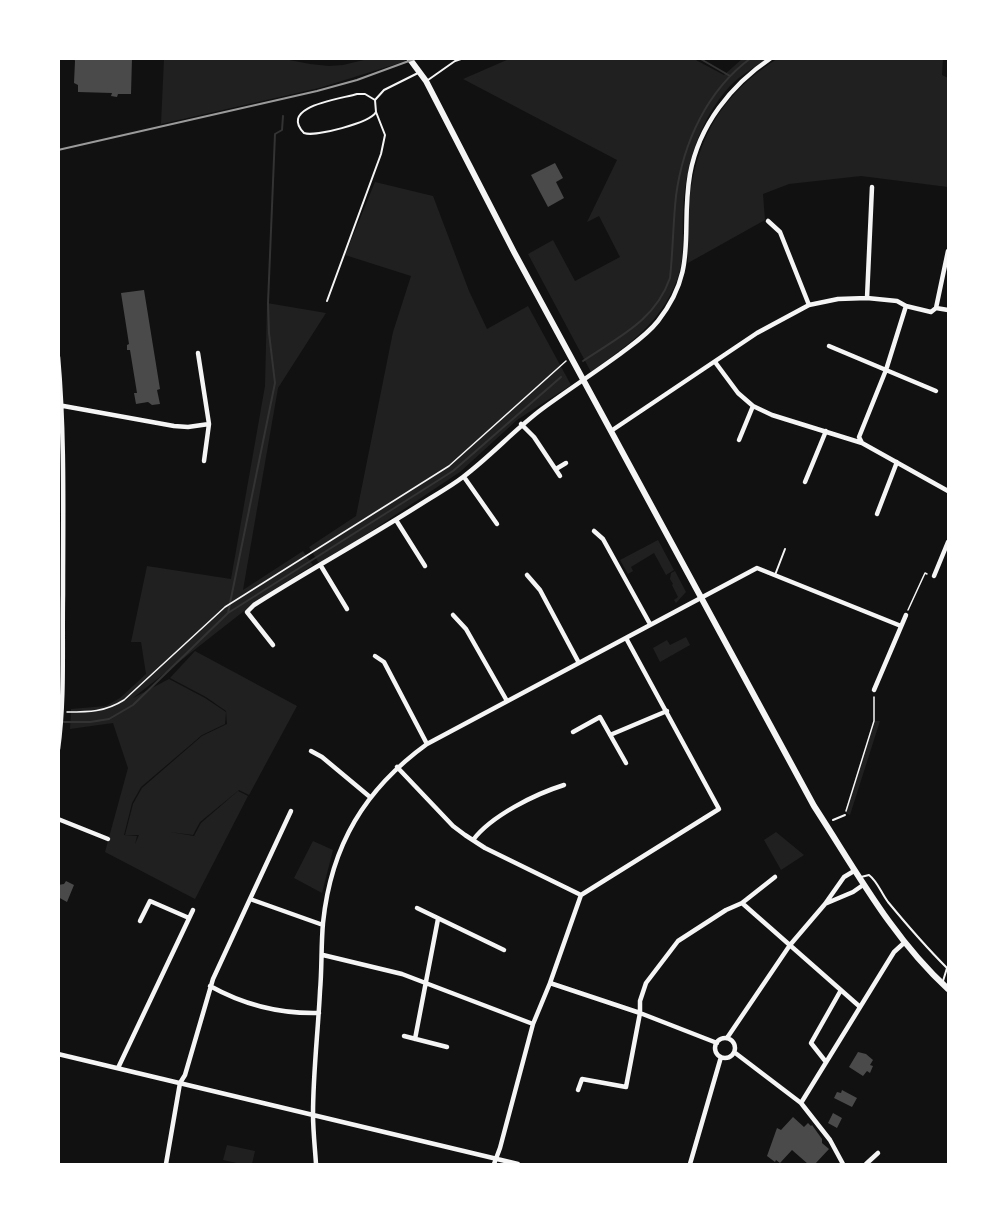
<!DOCTYPE html>
<html>
<head>
<meta charset="utf-8">
<style>
  body { margin:0 }
  #map { position:relative; width:1007px; height:1223px; overflow:hidden; background:#111; font-family:"Times New Roman",serif }
  canvas { display:block }
  .frame { position:absolute; inset:0; border:60px solid #fff; pointer-events:none }
</style>
</head>
<body>
<div id="map">
<canvas width="1007" height="1223"></canvas>
<div class="frame"></div>
</div>
<script>
const ctx = document.querySelector('canvas').getContext('2d');
ctx.lineJoin = 'round';
function paint(path, color) {
  ctx.fillStyle = color;
  ctx.fill(path, 'evenodd');
}
function trace(path, color, width, dash) {
  ctx.strokeStyle = color;
  ctx.lineWidth = width;
  ctx.lineCap = dash ? 'butt' : 'round';
  ctx.setLineDash(dash || []);
  ctx.stroke(path);
}
paint(new Path2D(`
  M284,59L310,64L329,66L343,65L368,59H403L406,61L319,88L161,124L164,59Z
  M509,59H694L724,75L742,59H767C754,67 741,75 730,86C699,120 685,167 683,212C682,234 685,260 677,280C659,326 628,344 591,372L528,254L553,240L575,281L620,257L599,216L587,222L617,160L463,79Z
  M777,59H943L942,75L948,78V187L861,176L789,184L763,194L765,220L688,263C684,176 700,107 777,59Z
  M375,182L433,196L469,291L487,329L528,306L571,385L517,420L460,472L320,565L309,547L356,516L393,332L411,276L345,255Z
  M267,303L326,313L278,388L243,590L303,551L313,565L258,600L133,698L169,679L205,698L226,712L225,724L202,735L141,787L132,803L124,835L137,836L135,844L139,835H125L133,804L142,788L202,736L227,724L226,711L206,697L170,678L195,651L297,706L249,795L239,790L200,822L193,835L170,832L194,836L201,823L238,791L248,796L195,899L105,852L128,768L113,723L70,729L71,709L106,706L120,698L146,674L141,642H131L147,566L231,579L265,386Z
  M658,540L674,570L666,575L654,553L631,567L633,571L628,574L620,560Z
  M675,571L686,592L676,603L674,600L678,597L672,585L673,584L670,579L671,573Z
  M686,637L690,645L660,662L653,648L667,640L670,645Z
  M875,721H880L850,815L846,813Z
  M776,832L804,855L781,870L764,840Z
  M313,841L333,850L322,893L294,878Z
  M227,1145L255,1151L252,1164H241L223,1160Z`), '#202020');
trace(new Path2D(`
  M699,58L730,76
  M583,361C618,337 655,321 670,278C673,251 673,223 676,196C683,143 707,90 751,58
  M228,613L275,383L269,333L268,303L275,134L282,130L283,116
  M61,722H90L109,719L133,705L228,613L453,471L561,377`), '#333', 2);
paint(new Path2D(`
  M74,58H132L131,94H118L117,97L111,96L112,93L78,92V85L74,83L75,61Z
  M555,163L563,178L556,182L564,198L548,207L531,175Z
  M144,290L160,389L157,390L160,404L152,405L148,402L136,404L134,393H137L130,350H127V345L129,344L121,293Z
  M66,881L74,885L67,902L58,897V885L64,884Z
  M858,1052L866,1054L873,1060L870,1065L873,1066L870,1073L867,1071L863,1076L849,1067Z
  M842,1090L857,1098L852,1107L834,1098L837,1092L841,1093Z
  M833,1113L842,1118L837,1128L828,1123Z
  M793,1117L804,1127L808,1123L811,1126L812,1125L822,1139V1143L829,1149L815,1164H808L792,1150L780,1163L776,1160L775,1162L767,1156L777,1128L781,1130Z`), '#4a4a4a');
trace(new Path2D(`
  M908,610L925,573L927,574
  M67,712C89,712 105,712 124,700L225,607L449,466L566,361
  M846,811L874,721V697`), '#f5f5f5', 1.5);
trace(new Path2D(`
  M428,80L455,61L464,58
  M375,100L365,94H357C341,99 278,106 304,133C315,137 370,123 376,112
  M375,100L384,90L418,73
  M327,301L381,154L385,135L376,112L375,100
  M775,575L785,549
  M833,820L845,815
  M861,877L869,875C878,882 881,893 888,902C907,925 926,947 947,968L943,981`), '#f5f5f5', 2);
trace(new Path2D(`
  M768,221L780,232L809,305
  M867,298L872,187
  M936,308L948,251
  M829,346L886,370L906,306
  M198,353L209,424L204,461
  M58,357C65,436 63,515 63,594C62,646 65,698 58,749
  M715,362L738,393L753,406
  M58,405L174,426L188,427L209,424
  M521,424L534,437L560,476
  M611,431L757,333L809,305L838,299L867,298L897,301L906,306L931,312L936,308L948,310
  M739,440L753,406L772,415L862,443L948,491
  M862,443L859,437L886,370L936,391
  M556,469L566,463
  M464,477L497,524
  M805,482L826,431
  M877,514L897,462
  M396,520L425,566
  M594,531L603,539L650,624
  M321,566L347,609
  M527,575L540,590L579,663
  M934,576L948,542
  M453,615L466,629L507,701
  M273,645L247,612L254,605C309,570 366,539 421,504C435,495 450,487 463,477C491,456 514,430 542,409C568,390 594,373 620,354C633,344 647,335 658,321C699,269 680,232 690,174C699,125 731,85 771,58
  M375,656L384,662L427,744
  M874,690L906,615
  M573,732L600,717L626,763
  M610,735L667,711
  M311,751L322,757L370,797
  M397,767L453,826L465,835L485,848L581,895
  M58,819L108,839
  M473,840C491,816 535,794 564,785
  M250,899L291,811
  M742,903L859,1006
  M827,903L853,892L863,885
  M417,908L504,950
  M140,921L150,901L189,918
  M323,955L402,974L533,1024
  M550,983L640,1013L717,1043
  M210,986C244,1005 280,1014 319,1013
  M404,1036L447,1047
  M727,1038L790,945L825,904L844,877L854,871
  M715 1048a10 10 0 1 1 20 0a10 10 0 1 1-20 0Z
  M415,1039L438,919
  M734,1052L801,1103L830,1140L843,1164
  M58,1054L518,1164
  M826,1062L811,1043L841,990
  M118,1068L193,910
  M578,1090L582,1079L626,1087L640,1013V1001L646,983L678,941L726,910L742,903L775,877
  M801,1103L894,952L905,942
  M166,1164L180,1083L185,1075L213,979L250,899L323,925
  M316,1164C315,1148 313,1131 313,1114C313,1074 318,1032 320,991C322,969 321,945 323,923C331,845 365,789 427,744L757,568L901,626
  M494,1164L500,1148L533,1024L550,983L581,895L719,809L626,638
  M690,1164L721,1057
  M866,1164L878,1153`), '#f5f5f5', 4.5);
trace(new Path2D(`
  M409,58L426,81L514,252L814,806C855,869 892,938 948,989`), '#f5f5f5', 6);
trace(new Path2D(`
  M58,150L317,91L357,80L417,58`), '#9a9a9a', 2);
</script>
</body>
</html>
